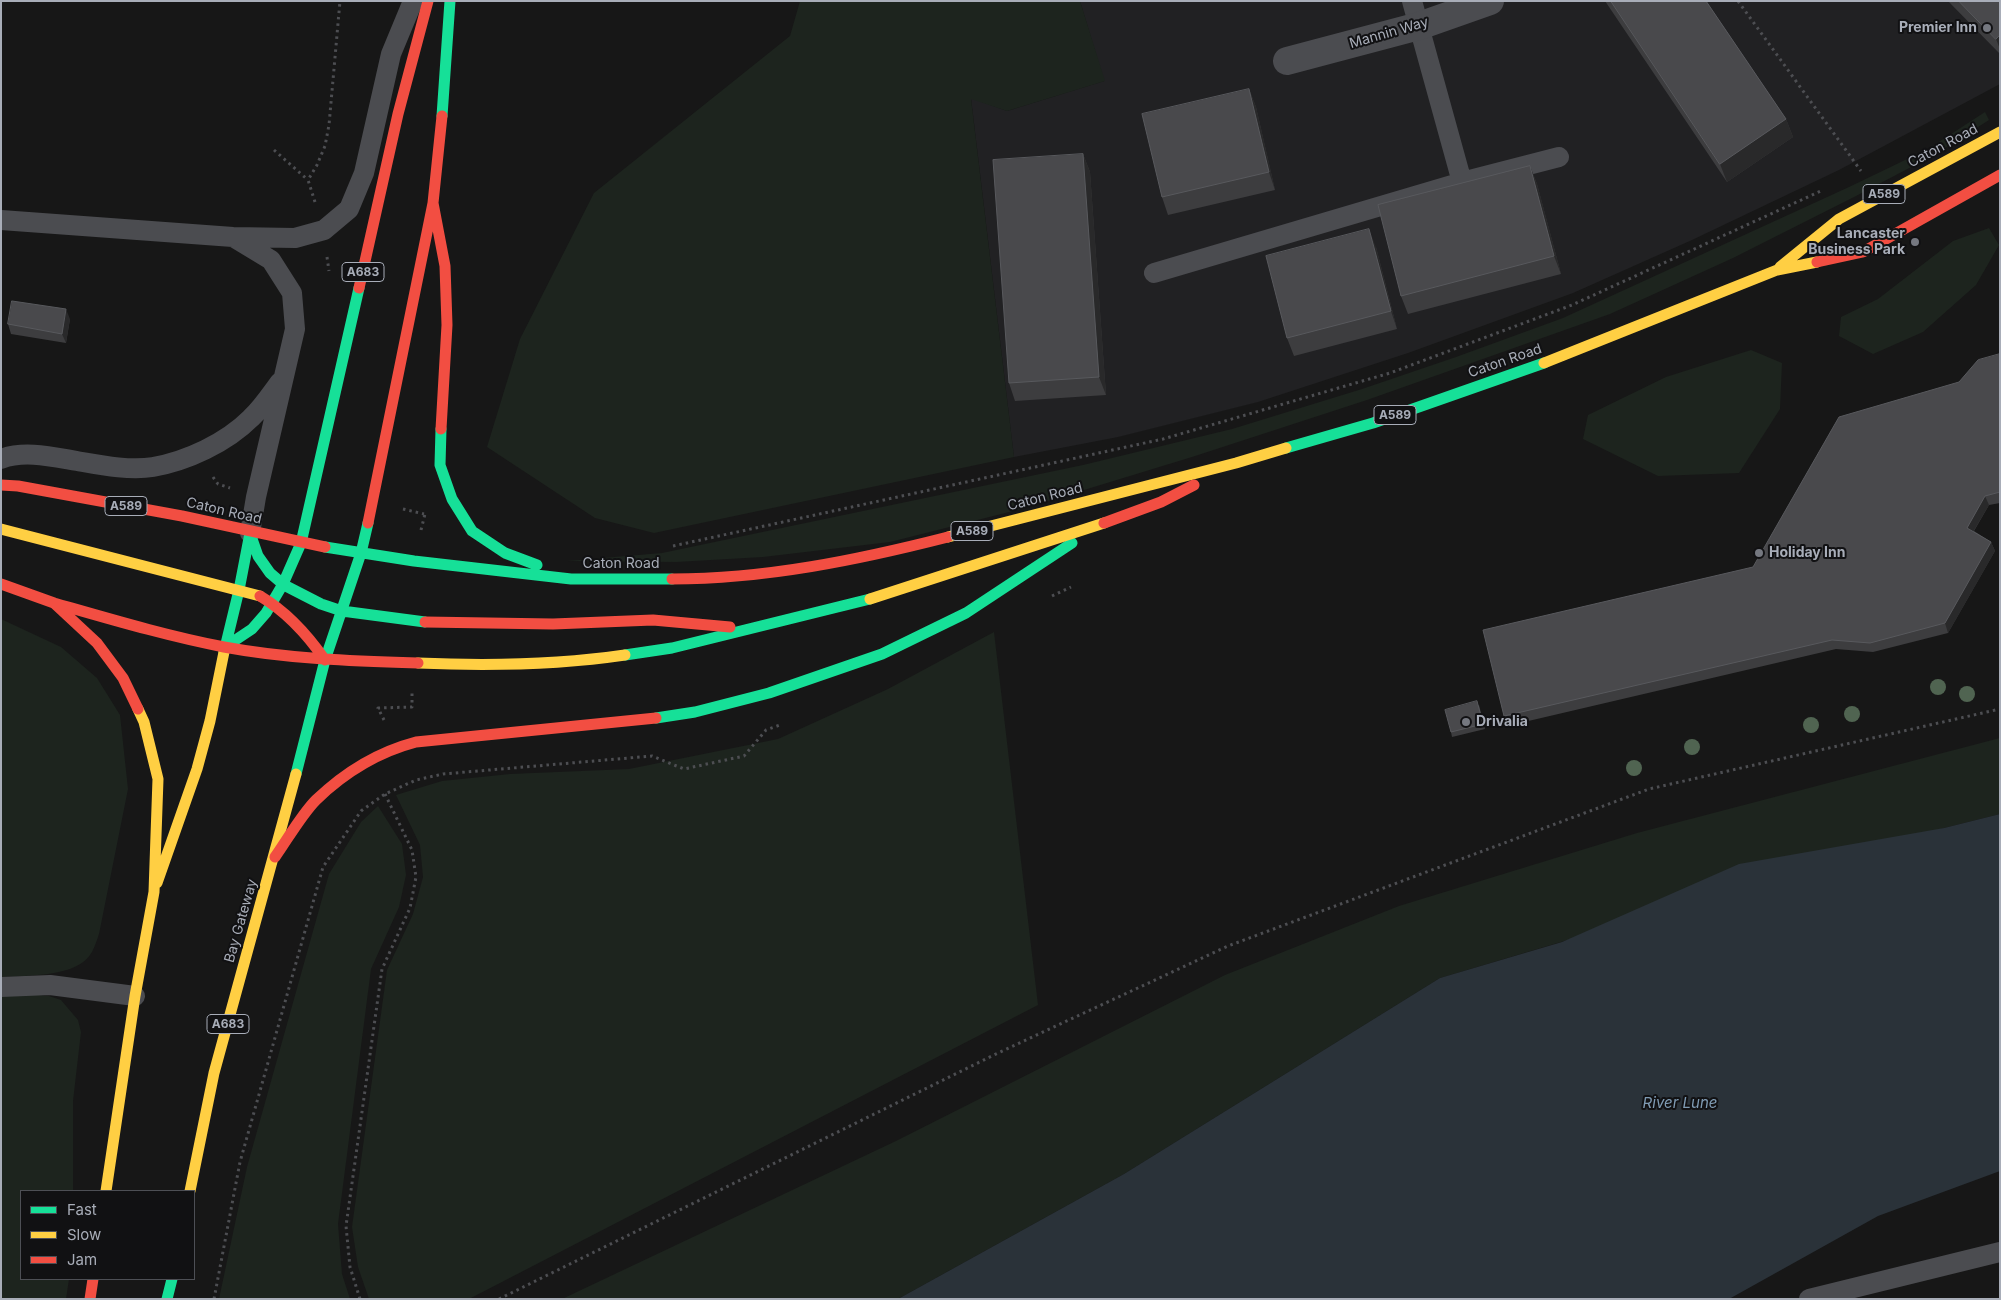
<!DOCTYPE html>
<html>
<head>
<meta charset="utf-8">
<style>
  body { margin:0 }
  #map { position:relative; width:2001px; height:1300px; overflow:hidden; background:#171717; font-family:Inter,sans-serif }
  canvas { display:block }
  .frame { position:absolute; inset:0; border:2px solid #a8adb8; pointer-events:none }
  .legend { position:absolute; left:20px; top:1190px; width:175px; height:90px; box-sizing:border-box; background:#111113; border:1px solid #4d4f55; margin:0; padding:6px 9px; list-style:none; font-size:15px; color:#a8adb8 }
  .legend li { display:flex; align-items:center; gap:10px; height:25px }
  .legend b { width:25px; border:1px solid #4d4f55 }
</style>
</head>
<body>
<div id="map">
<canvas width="2001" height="1300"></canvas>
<div class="frame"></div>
<ul class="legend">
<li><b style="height:6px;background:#16e098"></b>Fast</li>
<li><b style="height:6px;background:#ffcf43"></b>Slow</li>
<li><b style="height:6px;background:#f24e42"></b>Jam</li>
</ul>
</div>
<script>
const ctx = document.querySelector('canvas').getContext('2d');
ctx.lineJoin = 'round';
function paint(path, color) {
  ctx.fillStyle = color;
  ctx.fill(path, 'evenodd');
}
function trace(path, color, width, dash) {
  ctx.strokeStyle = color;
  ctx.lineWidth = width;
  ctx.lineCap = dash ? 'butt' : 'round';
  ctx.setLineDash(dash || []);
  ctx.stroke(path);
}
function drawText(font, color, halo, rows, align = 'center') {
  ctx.font = font + ' Inter,sans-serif';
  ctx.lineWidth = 4;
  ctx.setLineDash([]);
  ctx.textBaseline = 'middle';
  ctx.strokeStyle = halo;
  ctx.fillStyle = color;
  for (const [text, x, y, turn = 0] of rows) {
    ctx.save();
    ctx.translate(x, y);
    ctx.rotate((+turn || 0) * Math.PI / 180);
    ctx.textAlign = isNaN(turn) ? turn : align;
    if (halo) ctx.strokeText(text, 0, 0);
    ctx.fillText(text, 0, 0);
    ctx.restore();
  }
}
paint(new Path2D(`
  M1080,1H2000V84L1839,170L1692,240L1573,293L1408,353L1258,402L1118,437L1014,457L971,98L1007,111L1104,81Z`), '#212123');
paint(new Path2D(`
  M800,1H1080L1105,81L1007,111L971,99L1014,457L654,533L595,518L487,447L520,339L594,193L790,36Z
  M1985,112L1989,120L1934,155L1856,196L1733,258L1610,314L1367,400L1192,457L1025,508L890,542L763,557L676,562L567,561L662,553L1083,465L1232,429L1362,389L1456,357L1563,318L1849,187L1928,149Z
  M1989,228L1999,245L1976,285L1923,332L1873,354L1839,336L1841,317L1878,299L1953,241Z
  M1751,350L1782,363L1780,409L1739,473L1658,476L1583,439L1588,415L1666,377Z
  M1,619L61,647L97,678L120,715L128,789L99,934C97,940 95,946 92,952C78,978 27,975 1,977Z
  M994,632L1038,1005L469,1299H369L358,1267L352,1227L387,970L413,914L423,877L420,845L396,795L442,781L510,774L629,769L778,739L888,689Z
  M2000,738V814L1944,828L1440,978L1124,1174L898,1299H562L896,1141L1225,975L1399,906L1637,833Z
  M378,806L402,844L406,875L399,907L371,969L338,1224L342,1274L350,1299H219L247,1167L329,874L361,822Z
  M26,994L49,996L61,1000L78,1020L81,1032L73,1101V1191H21V1279H69L66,1299H1V996Z`), '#1d241e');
paint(new Path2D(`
  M2000,814V1171L1878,1216L1729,1299H898L1124,1174L1440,978L1562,942L1739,864L1944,828Z`), '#2a3239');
trace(new Path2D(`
  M1738,1L1861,171
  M274,150L308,180
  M315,202L308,180L317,165L325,146L329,125L340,1
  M327,257L329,271
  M213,477L218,484L230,488
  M403,509L424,514
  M421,530L425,514
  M673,546L1163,439L1390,373L1572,305L1823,190
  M1052,596L1071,587
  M384,720L378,708L412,707V693
  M214,1299L240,1162L323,867L361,811L385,794L416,780L443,774L652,756L684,769L744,756L766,730L780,725
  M360,1299L350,1267L346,1226L382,969L410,908L416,877L412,850L385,794
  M499,1299L998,1053L1228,946L1649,789L2000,709`), '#4d4e52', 3, [2.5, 4]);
trace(new Path2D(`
  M1412,1L1462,182L1559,157
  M1,220L233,237L295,238L324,230L349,209L364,173L391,54L413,1
  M233,237L271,260L292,293L295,329L256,497L250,533
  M1154,273L1462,182
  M1,459C24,450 53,457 77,461C100,465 130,471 153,467C187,461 226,443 251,418C262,408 271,394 280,382
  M1,987L50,985L135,996
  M1809,1299L2000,1252`), '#4b4c50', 20);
trace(new Path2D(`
  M1287,61L1419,26L1490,1`), '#4b4c50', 28);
trace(new Path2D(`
  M442,116L450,1
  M441,429L440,465L452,499L472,531L505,553L537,565
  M1286,448L1373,423L1544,363
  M250,533L258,556L270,573L284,585L321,604L342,611L425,622
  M325,547L414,561L571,579H672
  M225,647L252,629L266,613L283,584L301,543L359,288
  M224,652L239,590L250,533
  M625,655L672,648L870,599
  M656,718L695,712L769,693L882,654L966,613L1072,543
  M296,774L325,660L361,553L368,523
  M167,1299L172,1279`), '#16e098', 11);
trace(new Path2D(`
  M1780,267L1839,219L2000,132
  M1544,363L1777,270L1817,262
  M1,529L260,596
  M948,537L1236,463L1286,448
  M870,599L1104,523
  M418,663C486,666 557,665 625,655
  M157,883L197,769L210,721L224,652
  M106,1191L135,996L154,892L158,779L144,722L138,709
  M190,1191L214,1073L296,774`), '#ffcf43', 11);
trace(new Path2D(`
  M433,203L445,266L447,325L441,429
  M1817,262L1863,252L2000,175
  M359,288L398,114L428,1
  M1,485L18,486L182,516L325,547
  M368,523L433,203L442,116
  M1104,523L1161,502L1194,485
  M672,579C765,579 858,560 948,537
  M1,584L54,603L97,643L123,678L138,709
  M260,596C287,612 307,634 325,660
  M54,603C110,619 167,636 224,647C288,659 353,661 418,663
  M425,622L553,624L653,620L730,627
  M275,857C287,840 302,814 316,800C344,773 378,752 416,742L656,718
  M90,1299L93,1279`), '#f24e42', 11);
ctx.fillStyle = '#506451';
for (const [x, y] of [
  [1938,687],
  [1967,694],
  [1852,714],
  [1811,725],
  [1692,747],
  [1634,768]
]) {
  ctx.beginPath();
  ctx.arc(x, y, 8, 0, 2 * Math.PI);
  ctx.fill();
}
paint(new Path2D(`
  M1605,1H1706L1786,119L1793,137L1727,182Z
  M1948,1H2000V54Z
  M1249,89L1256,107L1275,190L1168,215L1162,197Z
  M1083,154L1090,172L1106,395L1015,401L1009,383Z
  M1530,166L1537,184L1561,274L1408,314L1401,296Z
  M1376,247L1397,329L1294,356L1287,338Z
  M70,319L66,343L11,334L8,324Z
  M2000,354V503L1989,505L1974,531L1991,542L1995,551L1948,633L1873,652L1836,649L1507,726L1504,716L1753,567L1959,382Z
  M1479,705L1485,729L1452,737L1451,732Z`), '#3d3d3f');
paint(new Path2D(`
  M2000,35V49L1996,39Z
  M1249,89L1256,107L1275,190L1269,172Z
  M1786,119L1793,137L1727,182L1720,164Z
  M1083,154L1090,172L1106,395L1099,377Z
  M1530,166L1537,184L1561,274L1554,256Z
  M1369,229L1376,247L1397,329L1391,311Z
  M66,309L70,319L66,343L62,334Z
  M1985,496L1989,505L1970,537L1967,528Z
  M1991,542L1995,551L1948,633L1945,623Z`), '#29292a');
const building = new Path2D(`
  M1611,1H1706L1786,119L1720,164Z
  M1959,1H2000V35L1996,39Z
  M1249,89L1269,172L1162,197L1142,114Z
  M1083,154L1099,377L1009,383L993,160Z
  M1530,166L1554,256L1401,296L1378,205Z
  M1369,229L1391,311L1287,338L1266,256Z
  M12,301L66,309L62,334L8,324Z
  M2000,354V492L1985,496L1967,528L1991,542L1945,623L1870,643L1832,640L1504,716L1483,630L1753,567L1839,417L1959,382L1978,360Z
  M1477,701L1483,724L1451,732L1445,710Z`);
paint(building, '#49494c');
trace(building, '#58595d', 1);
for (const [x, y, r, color] of [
  [1987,28,5,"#757880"],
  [1915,242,5,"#757880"],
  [1759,553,5,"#757880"],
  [1466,722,5,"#757880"]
]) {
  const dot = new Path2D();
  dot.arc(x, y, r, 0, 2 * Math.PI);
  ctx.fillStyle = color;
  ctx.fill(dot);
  trace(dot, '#111113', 2);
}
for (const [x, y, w] of [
  [1884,194,42],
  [363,272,42],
  [1395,415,42],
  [126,506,42],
  [972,531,42],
  [228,1024,42]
]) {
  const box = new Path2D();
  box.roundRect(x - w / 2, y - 9.5, w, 19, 4);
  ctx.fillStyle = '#111113';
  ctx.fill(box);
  trace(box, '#a8adb8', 1);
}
drawText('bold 12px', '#a8adb8', null, [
  ["A589",1884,194],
  ["A683",363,272],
  ["A589",1395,415],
  ["A589",126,506],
  ["A589",972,531],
  ["A683",228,1024]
]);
drawText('bold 14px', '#a8adb8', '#111113', [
  ["Premier Inn",1977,28],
  ["Lancaster",1905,234],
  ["Business Park",1905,250],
  ["Holiday Inn",1769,553,"left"],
  ["Drivalia",1476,722,"left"]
], 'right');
drawText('14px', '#a8adb8', '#111113', [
  ["Mannin Way",1389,33,-16],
  ["Caton Road",1943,146,-28],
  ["Caton Road",1505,361,-19],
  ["Caton Road",1045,497,-14],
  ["Caton Road",224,511,13],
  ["Caton Road",621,564],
  ["Bay Gateway",241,921,-74]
]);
drawText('italic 15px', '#7f9bb3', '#111113', [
  ["River Lune",1680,1103]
]);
</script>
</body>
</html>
